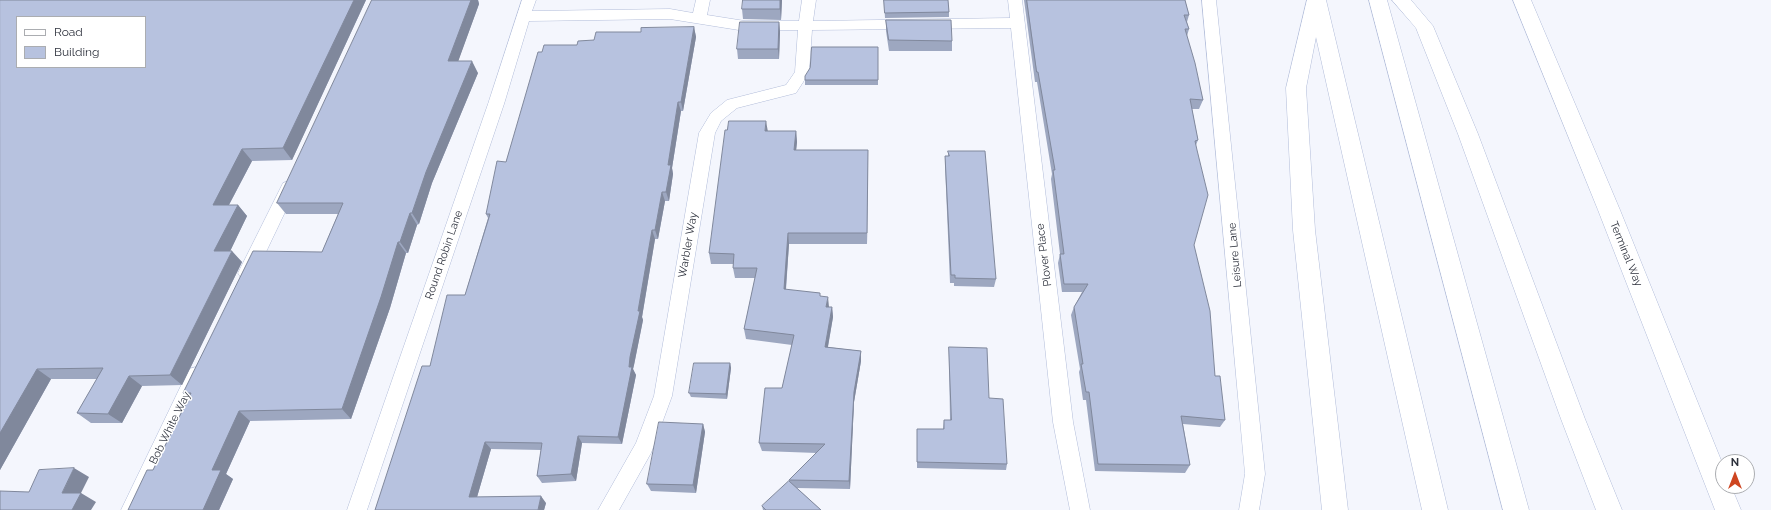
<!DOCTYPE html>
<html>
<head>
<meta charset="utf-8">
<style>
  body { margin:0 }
  #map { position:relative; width:1771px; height:510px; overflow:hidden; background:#f4f6fd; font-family:Raleway,sans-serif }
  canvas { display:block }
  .legend { position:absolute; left:16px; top:16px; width:130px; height:52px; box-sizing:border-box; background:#fff; border:1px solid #abadb1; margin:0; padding:5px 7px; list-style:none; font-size:12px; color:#2d313c }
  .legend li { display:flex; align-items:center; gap:8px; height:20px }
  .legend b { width:20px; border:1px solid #abadb1 }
  .north { position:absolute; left:1715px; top:454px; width:40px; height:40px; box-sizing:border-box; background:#fff; border:1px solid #abadb1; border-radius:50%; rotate:0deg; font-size:11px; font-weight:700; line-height:16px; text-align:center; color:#2d313c }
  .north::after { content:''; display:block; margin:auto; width:14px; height:18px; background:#ce4520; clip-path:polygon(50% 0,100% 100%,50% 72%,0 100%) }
</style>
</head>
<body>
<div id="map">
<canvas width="1771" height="510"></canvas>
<ul class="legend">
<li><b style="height:5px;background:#fff"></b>Road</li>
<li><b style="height:11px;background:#b7c2df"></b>Building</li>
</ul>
<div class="north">N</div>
</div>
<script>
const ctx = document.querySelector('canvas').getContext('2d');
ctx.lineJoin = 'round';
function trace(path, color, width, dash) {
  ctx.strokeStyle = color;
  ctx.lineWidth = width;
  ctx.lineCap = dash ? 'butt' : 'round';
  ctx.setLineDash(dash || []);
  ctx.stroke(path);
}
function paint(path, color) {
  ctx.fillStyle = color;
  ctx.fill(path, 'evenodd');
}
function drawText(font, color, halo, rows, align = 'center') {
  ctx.font = font + ' Raleway,sans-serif';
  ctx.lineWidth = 3;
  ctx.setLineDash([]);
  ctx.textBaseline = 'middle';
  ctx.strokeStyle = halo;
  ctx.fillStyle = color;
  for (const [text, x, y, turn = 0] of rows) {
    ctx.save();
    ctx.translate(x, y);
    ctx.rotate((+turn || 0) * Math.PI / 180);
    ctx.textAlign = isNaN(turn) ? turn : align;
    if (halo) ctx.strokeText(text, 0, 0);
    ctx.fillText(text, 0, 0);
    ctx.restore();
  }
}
const service = new Path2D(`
  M522,0H536L532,11L670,9L693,13L696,0H710L707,15L745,21H799L802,0H816L813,21L1010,18L1008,0H1022L1073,422L1090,510H1070L1053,422L1011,28L812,30L809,73L796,93L737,108L721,121L715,133L672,396L651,453L619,510H598L636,443L654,396L699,133L711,113L727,100L786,85L795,72L798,30L745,31L670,19L529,21L504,104L367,510H347L488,104Z
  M1202,0H1216L1265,474L1259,510H1239L1245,474Z
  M289,181L295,183L297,187L256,273L253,278L247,280L241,278L238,273L283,183Z
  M196,367L203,369L205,375L141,510H121L189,369Z`);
const tertiary = new Path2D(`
  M1513,0H1531L1620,210L1723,465V486H1731L1741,510H1715L1598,210Z`);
const motorway = new Path2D(`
  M1307,0H1326L1448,510H1422L1316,37L1306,88L1315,230L1348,510H1322L1293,230L1286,88Z
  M1369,0H1387L1529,510H1503Z
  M1392,0H1411L1433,26L1478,134L1585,419L1622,510H1596L1561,419L1458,134L1416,28Z`);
trace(service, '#b1bcd9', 1);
trace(tertiary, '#b1bcd9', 1);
trace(motorway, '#b1bcd9', 1);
paint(service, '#fff');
paint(tertiary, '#fff');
paint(motorway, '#fff');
paint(new Path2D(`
  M0,0H366L292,160L252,161L229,205H238L247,216L230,251L242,262L182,385L142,386L122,423H91L77,413L97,379H51L0,470Z
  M372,0H478L479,4L458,61L478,73L432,183L419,224L417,225L408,253H406L390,308L351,419L250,421L226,474L233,479L219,510H128L153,470L189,397L183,393L322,252L338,214H286L277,203Z
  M782,0L781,20L743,19L742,9Z
  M884,0H948L949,12V17L885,18Z
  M1024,0H1185L1189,15L1187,22L1189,29L1187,36L1203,100L1199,109H1192L1198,140L1196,145L1194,245L1215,376L1225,420L1220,427L1183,424L1190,465L1185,473L1095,471L1086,400H1083L1079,372L1080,369L1071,315L1074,307L1082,292H1062L1058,263L1060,254L1051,179L1052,174L1037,82H1035Z
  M886,20L952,41V51H889L886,31Z
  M779,22L780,32L779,59H738L737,49Z
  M694,27L696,37L683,111H681L672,168L673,174L669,201H665L658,239H655L642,317L643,320L634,365L633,369L636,375L622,444L582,443L576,481L542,483L537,476L541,450L491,449L477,497L546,503L544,510H375L430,366L465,295L488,218L486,214L506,162L542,52L577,45L594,40L641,32Z
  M878,47V85H805V80Z
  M768,131H796L797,142L796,150H868L867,244H789L786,290L820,293V296L829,307H832L833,317L828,347L861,351V361L854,402L850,489L797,488L821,510H763L762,506L789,481V480L817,453L762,451L759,443L782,388L792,345L746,339L744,329L755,278H735L733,268V264H711L709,253Z
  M948,151L996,279L994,287L954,286V283H950L945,165V156H948Z
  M949,347L989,398L1007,464L1006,470L917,468V429H943L944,420H950L949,355Z
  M730,363L731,368L727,399L691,397L689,393Z
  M703,424L705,432L696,493L651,491L647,484Z`), '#9da7c0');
paint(new Path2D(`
  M354,0H366L292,160L283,148Z
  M471,0H478L479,4L454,73L448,61Z
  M780,0H782L781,20L780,9Z
  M779,22L780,32L779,59L778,49Z
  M694,27L696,37L683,111L681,102Z
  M472,61L478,73L432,183L419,224L412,213L426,172Z
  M678,102L681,111L672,168L673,174L669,201L666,192L668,165Z
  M766,121L768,132L765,131Z
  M796,131L797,142L795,161L794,150Z
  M242,149L252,161L223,216L213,205Z
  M868,150V161L867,244V233Z
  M662,192L665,201L658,239L655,230Z
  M238,205L247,216L225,262L214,251Z
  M410,213L417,225L408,253L400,242Z
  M652,230L655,239L642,317L643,320L634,365L633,369L636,375L622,444L618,437L629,367L630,357Z
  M788,233L789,244L785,299L784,289Z
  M398,242L406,253L390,308L351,419L342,409Z
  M232,251L242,262L182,385L170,375Z
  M828,297L829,307L827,317L826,307Z
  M832,307L833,317L826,357L825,347Z
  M861,351V361L854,402L850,489L849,481L854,392Z
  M730,363L731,368L727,399L726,394Z
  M37,369L51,379L0,470V433Z
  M129,376L142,386L122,423L108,414Z
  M239,411L250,421L226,474L233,479L219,510H203L212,470Z
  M703,424L705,432L696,493L693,485Z
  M578,436L582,443L576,481L571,474Z
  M485,442L491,449L475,504L469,497Z
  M74,468L89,477L81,493L96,502L91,510H72L62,493Z
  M541,496L546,503L544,510H538Z`), '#80889c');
const building = new Path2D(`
  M0,0H354L283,148L242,149L213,205H238L214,251H232L170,375L129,376L108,414L77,413L103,368L37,369L0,433ZM17,17H145V67H17Z
  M372,0H471L448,61H472L426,172L412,213H410L400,242H398L381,297L342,409L239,411L212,470H221L203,510H128L147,470H153L191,393H183L253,251L322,252L343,203H277Z
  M743,0H780V9H742Z
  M884,0H948L949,12L885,13Z
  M1027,0H1185L1189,15H1184L1189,29H1185L1195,63L1203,100L1190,99L1198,140L1195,141L1197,150L1208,195L1194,245L1210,311L1215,376H1220L1225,420L1181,416L1190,465L1098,464L1089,392H1086L1081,364H1083L1074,307L1088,284H1064L1060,254H1064L1053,170H1055L1038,72H1037Z
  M886,20H951L952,41L889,40Z
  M740,22H779L778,49H737Z
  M694,27L681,102H678L668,165H671L666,192H662L655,230H652L638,311H640L630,357L629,367H632L618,437L578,436L571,474L537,476L542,443L485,442L469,497L541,496L538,510H375L422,366H430L447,295H465L490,214H486L497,161L506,162L538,52H542L544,45H577L578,41L594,40L596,32H641V28Z
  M812,47H878V80H805V76L810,68Z
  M729,121H766L765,131H796L794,150H868L867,233H788L784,289L820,293V296L828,297L826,307H832L825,347L861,351L854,392L849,481L789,480L825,444L759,443L765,388H782L794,335L744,329L757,268H733L734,254L709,253L725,130H727Z
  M948,151H985L996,279L955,278V275H951L945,156H949Z
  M949,347L987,348L989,398L1003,399L1007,464L917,462V429H944V420H951Z
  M694,363H730L726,394L689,393Z
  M659,422L703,424L693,485L647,484Z
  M74,468L62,493H81L72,510H0V491L29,492L39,470Z
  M789,481L821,510H766L762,506Z`);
paint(building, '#b7c2df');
trace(building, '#80889c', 1);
drawText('11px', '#2d313c', '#fff', [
  ["Warbler Way",688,245,-80],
  ["Terminal Way",1626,254,68],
  ["Round Robin Lane",444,255,-71],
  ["Plover Place",1044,255,-97],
  ["Leisure Lane",1235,255,-95],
  ["Bob White Way",170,428,-64]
]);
</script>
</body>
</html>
